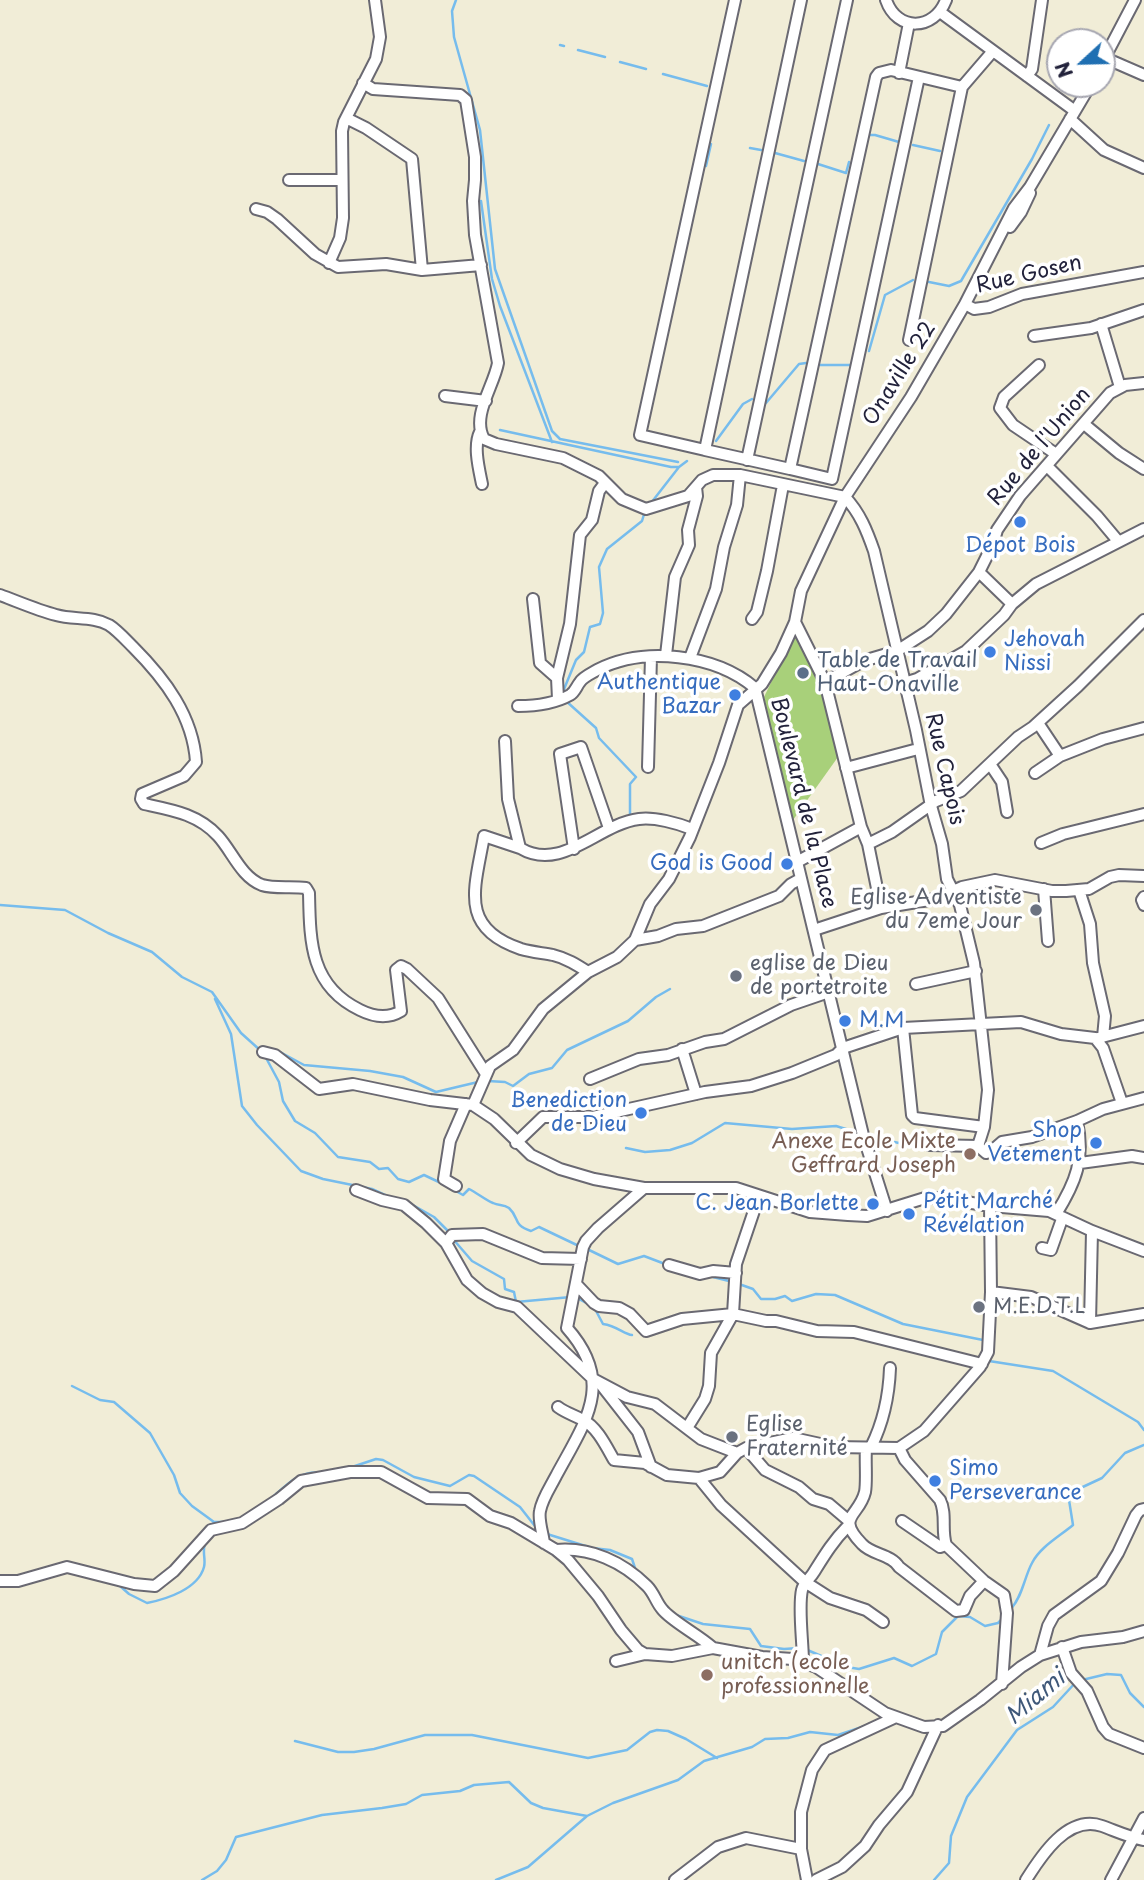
<!DOCTYPE html>
<html>
<head>
<meta charset="utf-8">
<style>
  body { margin:0 }
  #map { position:relative; width:1144px; height:1880px; overflow:hidden; background:#f1edd7; font-family:"Playpen Sans",sans-serif }
  canvas { display:block }
  .north { position:absolute; left:1046px; top:28px; width:70px; height:70px; box-sizing:border-box; background:#fff; border:2px solid #a7a7b1; border-radius:50%; rotate:248deg; font-size:19px; font-weight:700; line-height:28px; text-align:center; color:#22223b }
  .north::after { content:''; display:block; margin:auto; width:24px; height:32px; background:#1f6fb2; clip-path:polygon(50% 0,100% 100%,50% 72%,0 100%) }
</style>
</head>
<body>
<div id="map">
<canvas width="1144" height="1880"></canvas>
<div class="north">N</div>
</div>
<script>
const ctx = document.querySelector('canvas').getContext('2d');
ctx.lineJoin = 'round';
function paint(path, color) {
  ctx.fillStyle = color;
  ctx.fill(path, 'evenodd');
}
function trace(path, color, width, dash) {
  ctx.strokeStyle = color;
  ctx.lineWidth = width;
  ctx.lineCap = dash ? 'butt' : 'round';
  ctx.setLineDash(dash || []);
  ctx.stroke(path);
}
function drawText(font, color, halo, rows, align = 'center') {
  ctx.font = font + ' "Playpen Sans",sans-serif';
  ctx.lineWidth = 7;
  ctx.setLineDash([]);
  ctx.textBaseline = 'middle';
  ctx.strokeStyle = halo;
  ctx.fillStyle = color;
  for (const [text, x, y, turn = 0] of rows) {
    ctx.save();
    ctx.translate(x, y);
    ctx.rotate((+turn || 0) * Math.PI / 180);
    ctx.textAlign = isNaN(turn) ? turn : align;
    if (halo) ctx.strokeText(text, 0, 0);
    ctx.fillText(text, 0, 0);
    ctx.restore();
  }
}
paint(new Path2D(`
  M797,629L821,676L838,757L793,820L764,697Z`), '#a8d07a');
trace(new Path2D(`
  M456,0L452,11L454,37L480,130L495,269L552,431L560,439L678,462
  M560,45L564,46
  M578,50L605,57
  M620,62L646,69
  M663,74L707,86
  M868,135H875L899,142
  M913,145L940,151
  M750,148L761,150
  M775,153L804,161
  M818,164L846,173L849,162
  M706,166L711,144
  M481,201L492,279L500,306L552,442
  M929,282L949,286L961,281L1032,159L1049,125
  M869,351L885,295L913,280
  M820,365H850
  M766,403L799,364L806,363
  M500,430L671,467H679
  M716,441L743,404L752,399
  M651,503L679,467L687,461
  M562,694L576,660L584,652L590,627L600,624L603,613L599,567L607,549L642,521L645,511
  M566,701L596,728L599,738L636,777L630,784V818
  M0,905L65,910L108,933L152,952L182,977L212,992L241,1033L261,1051
  M215,999L231,1034L242,1106L257,1125L301,1171L323,1179L372,1189L385,1195
  M280,1052L304,1065L370,1071L403,1077L436,1092L478,1082
  M265,1056L279,1082L283,1101L295,1121L315,1133L338,1157L370,1162L379,1169L388,1168L398,1179L409,1182L424,1175L443,1184
  M488,1081L505,1082L513,1086L529,1074L552,1068L567,1050L628,1021L656,997L670,989
  M868,1136L912,1146
  M626,1148L645,1152L670,1150L692,1143L725,1123L792,1129L836,1126L859,1133
  M454,1190L463,1195L469,1189C477,1193 487,1201 493,1203C499,1206 503,1204 509,1208C520,1218 512,1225 531,1231L539,1227L581,1247
  M411,1204L434,1217L450,1233
  M453,1239L472,1261L504,1279L505,1289L514,1292L516,1302L571,1297
  M587,1249L618,1264L644,1256L665,1264
  M709,1276L733,1282
  M739,1284L753,1289L761,1299H775L785,1296L792,1301L816,1294L835,1295L903,1324L983,1340
  M577,1298L590,1305
  M595,1309L603,1324C617,1326 624,1334 632,1335
  M989,1361L1053,1371L1138,1422L1144,1430
  M72,1386L100,1400L114,1402L150,1433L174,1475L180,1493L192,1506L214,1522
  M352,1467L376,1459L383,1460L414,1477L450,1486L469,1475L474,1476L520,1507L538,1530
  M274,1496C288,1483 301,1470 322,1473
  M213,1525L214,1522H226
  M547,1534L592,1548L610,1550L632,1559L636,1571
  M120,1586L129,1594L147,1603C167,1599 198,1589 204,1567C206,1559 202,1552 205,1544
  M1011,1609C1023,1595 1024,1578 1032,1563C1040,1547 1060,1536 1073,1525L1069,1500L1072,1492L1102,1478L1125,1453L1144,1445
  M676,1615L703,1624L750,1629L761,1646L784,1649L799,1648
  M805,1649L847,1667L859,1669L894,1658L912,1666L936,1654L942,1632L958,1616L970,1617L985,1626L998,1623L1002,1619
  M1082,1680L1107,1674L1121,1675L1130,1693L1144,1707
  M295,1741L338,1752H354L374,1749L425,1735H472L588,1758L627,1750L650,1732L657,1730L668,1731L686,1739L717,1758
  M202,1880L217,1871L226,1860L236,1837L322,1815L382,1808L406,1804L422,1795L460,1791L474,1785L509,1782L531,1803L543,1808L587,1816
  M496,1880L528,1867L587,1816L613,1803L678,1780L704,1761L752,1747L765,1739L788,1738L810,1732L838,1735L865,1726
  M934,1880L949,1863L951,1836L967,1797L1017,1730L1053,1707L1076,1682`), '#76bced', 2.5);
const minor = new Path2D(`
  M801,0L705,450L790,469L876,77L879,73L891,70L962,87
  M886,0C897,32 934,31 946,0
  M940,12L1075,111
  M1105,58L1144,75
  M1102,63L1135,0
  M899,73L909,23
  M1027,76L1032,69L1042,0
  M363,83L373,89L460,95L466,100L475,157V180L473,201L475,235L498,363C494,386 471,416 484,439L496,444L563,458L599,476L622,499L646,509L688,496L702,480L713,475H740L845,497C860,513 867,531 874,551L916,730L931,806L942,844L947,879L960,905L974,963L988,1090L984,1127L978,1146
  M346,118L366,128L412,159L422,270
  M1070,119L1104,150L1144,168
  M289,180H342
  M256,209L267,212L277,219L315,254L338,267L386,264L422,270L481,265
  M1010,227L1021,212L1030,193
  M329,263L340,238L343,218L342,131L344,122L376,59L380,37L375,0
  M965,304L974,309L989,307L1022,294L1144,272
  M1101,324L1120,387
  M1034,336L1091,328L1144,310
  M909,340L962,87L993,51
  M1039,365L1004,397L1000,408L1013,425L1056,454
  M445,396L486,401
  M1084,424L1119,453L1144,469
  M480,432C473,446 479,469 482,484
  M705,450L640,435L735,0
  M747,460L847,0
  M1047,466L1097,516L1118,541
  M790,469L832,479L919,77
  M979,572L1012,604
  M0,595C19,602 37,610 56,615C73,620 93,616 109,625C117,630 126,640 133,647C165,679 193,716 196,762L184,776L142,794L141,799L144,804C172,810 198,814 218,836C232,851 241,877 262,885C274,889 292,886 306,888L309,893C310,942 310,986 360,1010C374,1017 388,1019 401,1011L396,970L401,966L407,969L438,998L486,1074
  M533,599L540,663L557,678
  M752,619L757,612L767,571L783,485
  M795,622L825,682L861,827L868,844L881,908
  M666,655L675,577L689,545L688,530L697,496L696,487
  M690,658L716,589L724,547L737,505L740,475
  M825,682L863,661L897,651L928,631L946,614L979,572L993,544L997,530L1020,496L1110,393L1125,385L1144,383
  M904,683L917,679L966,651L1004,615L1012,604L1036,584L1144,529
  M755,688L863,1135L887,1211
  M558,699L557,678L570,624L580,535L592,520L599,491L605,483
  M518,706C536,706 554,704 570,695C575,692 576,687 580,682C583,677 592,673 597,670C644,646 715,654 755,688
  M1038,723L1060,756
  M505,741L508,799L520,848C562,873 598,824 639,819C655,817 677,823 692,829
  M990,764L1002,782L1007,812
  M648,767L651,657
  M846,768L918,749
  M1035,773L1060,756L1103,739L1144,728
  M1041,843L1063,834L1144,814
  M868,844L892,832L936,801L961,791L1018,737L1033,727L1078,686L1144,620
  M520,848L484,836C475,888 458,928 521,949C531,952 543,953 553,955C566,958 577,965 588,972
  M574,849L560,754L581,747L609,828
  M797,862L861,827
  M1044,889L1048,941
  M1079,890L1090,924L1093,963L1105,1016L1103,1037
  M1144,897L1142,900L1144,905
  M814,930L881,908L935,899L962,887L995,880L1052,891H1066L1089,889L1110,877L1119,875L1144,876
  M635,940L658,936L676,929L703,926L779,896L791,884L800,879
  M916,984L976,971
  M903,1028L912,1115L915,1118L984,1127
  M1098,1038L1144,1026
  M682,1049L696,1094
  M263,1052L275,1055L319,1089L353,1084L430,1100L473,1105L494,1119L531,1155L560,1169L594,1179L644,1188H736L810,1212L848,1215L867,1216L925,1198H942L990,1206L1049,1211L1092,1231L1144,1251
  M590,1079L639,1059L668,1055L705,1042L724,1039L791,1005L829,992
  M473,1105L490,1066L513,1050L543,1009L588,972L617,957L635,940L650,904L669,879L690,837L719,763L738,705L762,684L781,653L795,622L801,591L845,497L911,397L965,304L1014,208L1030,187L1091,84
  M516,1143L543,1117H593L705,1092L751,1086L792,1073L836,1055L843,1048L903,1028L1021,1022L1061,1034L1095,1038L1103,1048L1122,1103
  M929,1145L978,1146L986,1153L994,1149L1002,1142L1032,1137L1077,1121L1103,1109L1144,1098
  M1080,1163L1132,1156L1144,1158
  M456,1186L444,1179L450,1141L466,1104
  M356,1190L382,1200L404,1205L426,1223L446,1243L467,1280L482,1293L498,1302L517,1307L593,1379L627,1397L655,1404L701,1439L737,1453
  M1056,1214C1076,1182 1085,1159 1077,1121
  M446,1243L452,1235L483,1234L542,1258L581,1259
  M1042,1248L1051,1250L1062,1219
  M669,1265L700,1274L713,1271L736,1273
  M576,1284L594,1303L599,1306L619,1308L630,1314L646,1331L682,1319L733,1314L766,1321H776L817,1331L854,1332L982,1364
  M991,1292L1031,1297L1090,1323L1144,1314
  M1090,1323L1092,1231
  M602,1386L638,1432L651,1467
  M558,1407C566,1413 574,1415 583,1420C597,1427 606,1446 614,1460L645,1463L667,1475L699,1478L720,1472L737,1453L746,1448L793,1438L834,1447L899,1448L924,1431L980,1367L988,1352L991,1292L990,1206
  M687,1428L705,1399L709,1386L711,1353L733,1314L736,1264L759,1196
  M871,1447C883,1423 889,1396 890,1368
  M746,1448L765,1470L799,1487L813,1499L829,1504L849,1521
  M866,1448C865,1460 867,1482 865,1492C859,1517 835,1516 862,1544C872,1555 891,1554 899,1567L956,1611L964,1610L970,1596L984,1581
  M899,1448L905,1460L940,1500C947,1514 941,1530 946,1545L984,1581L1004,1595L1007,1613L1002,1684
  M699,1478L721,1505L805,1582L830,1598L866,1610L883,1622
  M902,1521L940,1547L946,1545
  M544,1543C543,1534 538,1520 540,1511C542,1499 551,1486 556,1476C585,1422 616,1383 567,1328L583,1247L586,1241L598,1228L644,1188
  M556,1550C591,1547 623,1562 647,1586C654,1593 656,1602 662,1609C671,1621 699,1635 713,1648
  M0,1581H18L67,1567L134,1584L155,1586L174,1571L211,1530L242,1523L279,1499L301,1481L350,1472H381L428,1498L467,1499L490,1516L511,1523L556,1550L568,1560L598,1596L621,1630L638,1650L645,1654L672,1656L713,1648L762,1657L793,1659L816,1667L885,1713L924,1727L943,1726L980,1700L1021,1667L1040,1655L1081,1642L1123,1637L1144,1631
  M1062,1647L1071,1673L1087,1691L1103,1727L1109,1734L1144,1748
  M1040,1655L1048,1626L1054,1615L1101,1581L1118,1553L1136,1515L1140,1510L1144,1509
  M616,1661L645,1654
  M803,1662C803,1643 798,1607 802,1590C804,1582 810,1579 814,1572C824,1556 833,1541 847,1527L850,1528
  M675,1880L718,1847L746,1838L801,1849
  M807,1880L801,1849V1812L812,1770L825,1750L896,1717
  M816,1880L842,1867L865,1846L879,1825L907,1792L938,1725
  M1026,1880C1041,1856 1068,1814 1102,1826C1116,1831 1128,1837 1144,1840
  M1111,1880L1144,1818`);
trace(minor, '#6a6972', 14);
trace(minor, '#fff', 10);
for (const [x, y, r, color] of [
  [1020,522,7,"#3f7fe0"],
  [990,652,7,"#3f7fe0"],
  [803,673,7,"#5c6f8a"],
  [735,695,7,"#3f7fe0"],
  [787,864,7,"#3f7fe0"],
  [1036,910,7,"#6b7280"],
  [736,976,7,"#6b7280"],
  [845,1021,7,"#3f7fe0"],
  [641,1113,7,"#3f7fe0"],
  [1096,1143,7,"#3f7fe0"],
  [970,1154,7,"#8d6e63"],
  [873,1204,7,"#3f7fe0"],
  [909,1214,7,"#3f7fe0"],
  [979,1307,7,"#6b7280"],
  [732,1437,7,"#6b7280"],
  [935,1481,7,"#3f7fe0"],
  [707,1675,7,"#8d6e63"]
]) {
  const dot = new Path2D();
  dot.arc(x, y, r, 0, 2 * Math.PI);
  ctx.fillStyle = color;
  ctx.fill(dot);
  trace(dot, '#fff', 2.5);
}
drawText('21px', '#22223b', '#fff', [
  ["Rue Gosen",1029,275,-13],
  ["Onaville 22",900,374,-58],
  ["Rue de l'Union",1040,447,-50],
  ["Rue Capois",944,769,77],
  ["Boulevard de la Place",803,803,76]
]);
drawText('21px', '#366cbe', '#fff', [
  ["Dépot Bois",1020,546,"center"],
  ["Jehovah",1004,640,"left"],
  ["Nissi",1004,664,"left"],
  ["Authentique",721,683],
  ["Bazar",721,707],
  ["God is Good",773,864],
  ["M.M",859,1021,"left"],
  ["Benediction",627,1101],
  ["de Dieu",627,1125],
  ["Shop",1082,1131],
  ["Vetement",1082,1155],
  ["Pétit Marché",923,1202,"left"],
  ["Révélation",923,1226,"left"],
  ["C. Jean Borlette",859,1204],
  ["Simo",949,1469,"left"],
  ["Perseverance",949,1493,"left"]
], 'right');
drawText('21px', '#4e5e75', '#fff', [
  ["Table de Travail",817,661],
  ["Haut-Onaville",817,685]
], 'left');
drawText('21px', '#5b616d', '#fff', [
  ["Eglise Adventiste",1022,898,"right"],
  ["du 7eme Jour",1022,922,"right"],
  ["eglise de Dieu",750,964],
  ["de portetroite",750,988],
  ["M.E.D.T.L",993,1307],
  ["Eglise",746,1425],
  ["Fraternité",746,1449]
], 'left');
drawText('21px', '#785e54', '#fff', [
  ["Anexe Ecole Mixte",956,1142],
  ["Geffrard Joseph",956,1166],
  ["unitch (ecole",721,1663,"left"],
  ["professionnelle",721,1687,"left"]
], 'right');
drawText('italic 23px', '#3f5879', '#fff', [
  ["Miami",1036,1698,-40]
]);
</script>
</body>
</html>
